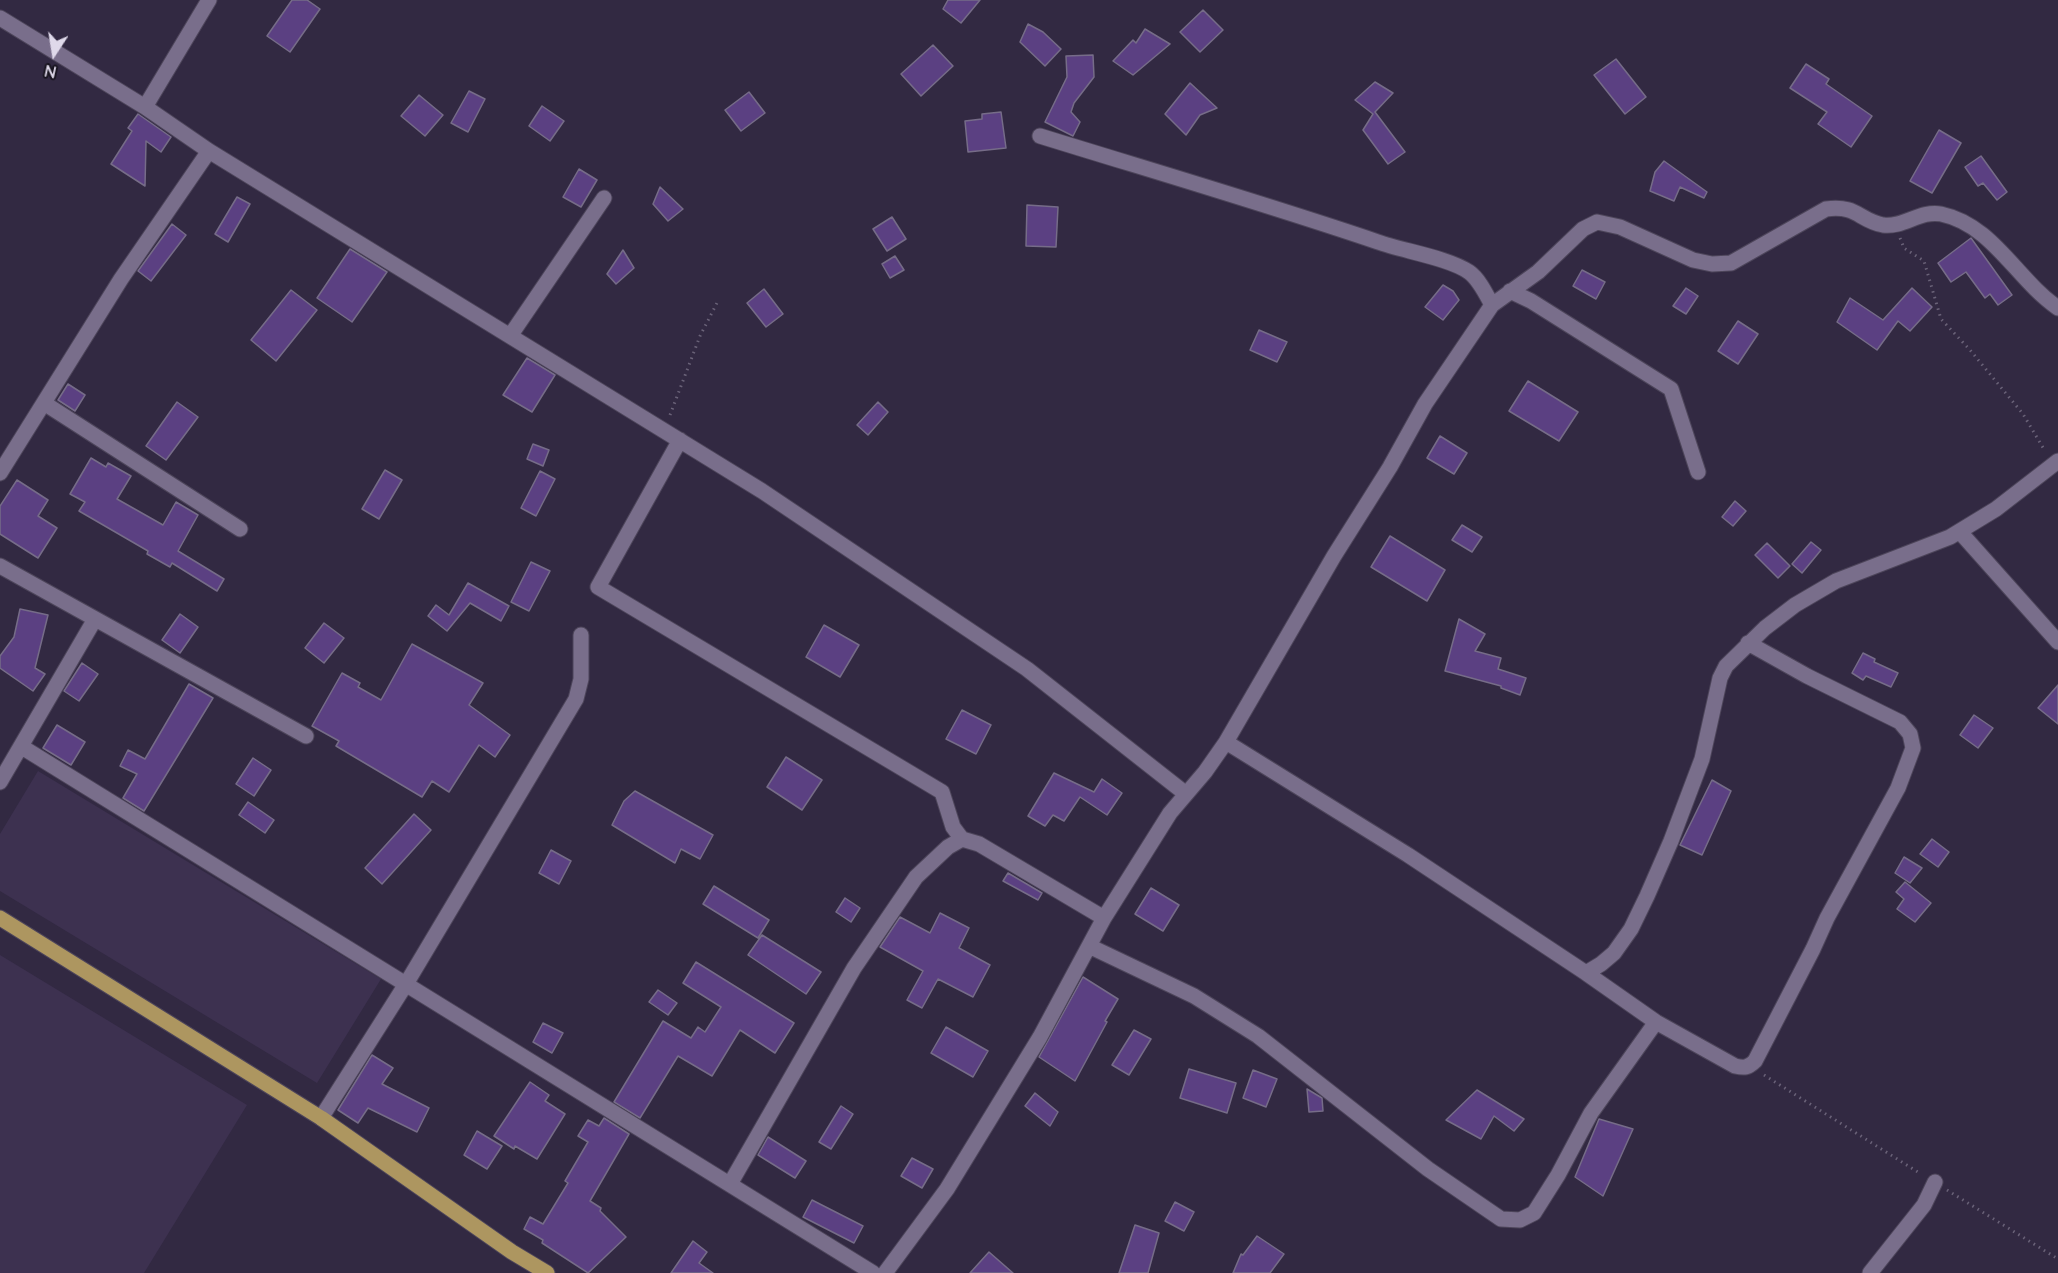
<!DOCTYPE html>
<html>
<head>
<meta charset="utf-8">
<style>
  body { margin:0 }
  #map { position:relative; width:2058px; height:1273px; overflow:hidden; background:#322942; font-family:Quicksand,sans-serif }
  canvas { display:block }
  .north { position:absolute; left:24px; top:24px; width:60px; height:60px; -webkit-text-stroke:4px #18141f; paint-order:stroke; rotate:192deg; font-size:16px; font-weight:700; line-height:24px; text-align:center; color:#dfd9ea }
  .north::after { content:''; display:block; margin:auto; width:21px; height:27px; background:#dfd9ea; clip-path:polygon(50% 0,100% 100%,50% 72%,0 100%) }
</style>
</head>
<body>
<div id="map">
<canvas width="2058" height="1273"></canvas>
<div class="north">N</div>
</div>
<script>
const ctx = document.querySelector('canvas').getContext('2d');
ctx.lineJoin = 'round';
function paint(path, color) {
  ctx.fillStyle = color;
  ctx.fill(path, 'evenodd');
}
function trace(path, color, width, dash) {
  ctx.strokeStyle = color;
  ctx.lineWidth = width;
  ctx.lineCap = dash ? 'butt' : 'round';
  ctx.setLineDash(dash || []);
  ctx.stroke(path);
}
paint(new Path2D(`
  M38,771L381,979L317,1083L0,891V834Z
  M0,955L247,1105L144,1273H0Z`), '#3d3150');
const building = new Path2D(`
  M292,0H307L320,9L290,52L267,36Z
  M948,0H980L961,23L943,9Z
  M1203,10L1223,30L1200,52L1180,32Z
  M1028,24L1043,32L1061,49L1045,66L1020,42Z
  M1145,29L1170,44L1133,75L1113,61L1133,40L1136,43Z
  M933,45L953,66L921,96L901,74Z
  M1093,55L1094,77L1074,103L1071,112L1080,122L1073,136L1045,122L1067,77L1066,56Z
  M1616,59L1646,97L1625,114L1594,75Z
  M1806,64L1829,79L1826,84L1872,116L1851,147L1818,124L1827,112L1790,88Z
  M1375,82L1393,93L1375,112L1405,152L1388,164L1363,130L1373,114L1355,100Z
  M1190,83L1217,108L1200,115L1186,135L1165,114Z
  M469,91L485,99L468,132L451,123Z
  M749,92L765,113L741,131L725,110Z
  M419,95L443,115L425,136L401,116Z
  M542,106L564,121L550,141L529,126Z
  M1001,112L1006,148L968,152L965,121L982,119V114Z
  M138,114L171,137L161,152L146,141L145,186L111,164L132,131L128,128Z
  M1939,130L1961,143L1932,193L1910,181Z
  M1981,156L2007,192L1997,200L1983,183L1978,186L1965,167Z
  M1664,161L1707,192L1704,198L1680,187L1674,201L1650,191L1655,172Z
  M579,169L597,180L581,207L563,197Z
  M660,187L683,209L668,221L653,204Z
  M237,197L250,204L228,242L215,234Z
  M1027,205L1058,207L1056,247L1026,246Z
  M892,217L906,239L887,251L873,229Z
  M172,224L186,235L151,281L138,271Z
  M1971,238L2012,295L1998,305L1990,294L1985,298L1966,272L1951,282L1938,263Z
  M350,249L387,272L352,322L317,298Z
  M623,250L634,268L616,284L607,274Z
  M895,256L904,270L890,278L882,264Z
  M1582,270L1605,282L1596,299L1573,286Z
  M1443,285L1453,291L1459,300L1443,320L1425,307Z
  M1686,288L1698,296L1686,314L1673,306Z
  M1912,288L1932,307L1910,331L1898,321L1877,350L1837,322L1850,298L1883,320Z
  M764,289L783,314L766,327L747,303Z
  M291,290L317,310L276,361L251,340Z
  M1738,321L1758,334L1738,364L1718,351Z
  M1259,330L1287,342L1277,362L1250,350Z
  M527,358L555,375L532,412L503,395Z
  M1528,381L1578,412L1559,441L1509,411Z
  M68,384L85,395L75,411L58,400Z
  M177,402L198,417L166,460L146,446Z
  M878,402L888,412L868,435L857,425Z
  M1440,436L1467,453L1454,474L1427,458Z
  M533,444L549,450L543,466L527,459Z
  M91,458L106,467L108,463L131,476L117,499L163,525L176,502L198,515L178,551L224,579L217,591L172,563L170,567L147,554L148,551L79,511L85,502L70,494Z
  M385,470L402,480L379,519L362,509Z
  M540,471L555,479L536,516L521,508Z
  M17,480L48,500L38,516L57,528L38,558L0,534V506Z
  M1735,501L1746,511L1733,526L1722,517Z
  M1462,525L1482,537L1472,552L1452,540Z
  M1390,536L1445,570L1427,601L1371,567Z
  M1811,542L1821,550L1802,573L1792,564Z
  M1767,543L1790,566L1778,578L1755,555Z
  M531,562L550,571L529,611L511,602Z
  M468,583L509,606L501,621L470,603L447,631L428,616L436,605L449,615Z
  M20,609L48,615L35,668L45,674L33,691L0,668V656L14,637Z
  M180,614L198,627L180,653L162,640Z
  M1459,619L1485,634L1475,651L1501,658L1498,669L1526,678L1520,695L1501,688V686L1445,671Z
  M324,623L344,638L324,663L305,648Z
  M824,625L859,645L840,677L806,657Z
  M412,644L483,683L469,705L510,735L495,757L479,745L449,792L432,781L422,797L336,746L339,741L312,726L342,673L360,683L358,687L381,700Z
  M1863,653L1875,659L1874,662L1898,673L1891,687L1866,676L1863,680L1852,673Z
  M82,663L98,674L79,701L64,691Z
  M189,684L213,698L144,811L123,798L137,774L120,766L128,750L145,759Z
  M2058,685V724L2038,708Z
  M962,710L991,725L976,754L946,739Z
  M1974,715L1993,728L1978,748L1960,735Z
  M57,725L85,742L71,765L43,748Z
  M786,757L822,780L802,810L767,787Z
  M253,758L271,770L254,796L236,784Z
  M1054,773L1094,792L1102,779L1122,793L1107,815L1080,797L1064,821L1053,815L1045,826L1028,816Z
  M1712,780L1731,791L1702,855L1680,845Z
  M635,791L713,835L700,859L681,849L675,863L612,825L624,801Z
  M248,802L274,820L265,833L239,815Z
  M414,814L431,830L382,884L365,868Z
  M1932,839L1949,852L1938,867L1920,854Z
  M551,850L571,861L559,884L539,873Z
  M1904,857L1922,868L1910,883L1895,873Z
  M1008,873L1042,893L1038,900L1003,881Z
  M1905,882L1931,903L1915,922L1897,909L1904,899L1896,892Z
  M714,886L769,920L758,938L703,904Z
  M1151,888L1179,905L1163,931L1135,914Z
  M845,898L860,908L851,922L836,912Z
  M940,913L969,928L959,948L990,965L973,997L938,979L922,1008L907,1000L923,971L880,947L900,917L930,933Z
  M762,935L821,972L806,994L748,955Z
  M696,962L794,1023L775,1053L740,1030L712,1076L678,1056L640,1118L614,1102L663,1021L691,1038L698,1027L705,1032L721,1007L683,983Z
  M1083,977L1118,999L1105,1021L1107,1022L1075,1081L1039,1057Z
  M658,990L677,1003L668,1015L649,1002Z
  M543,1023L563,1033L552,1053L533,1042Z
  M946,1027L988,1051L973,1077L931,1053Z
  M1134,1030L1151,1039L1129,1075L1112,1065Z
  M372,1055L393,1068L382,1084L429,1108L417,1132L368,1108L358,1123L338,1110Z
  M1189,1069L1236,1083L1227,1113L1180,1098Z
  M1253,1070L1277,1079L1266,1107L1243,1098Z
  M530,1082L549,1095L545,1101L565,1114L537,1159L515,1146L514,1149L494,1136Z
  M1307,1089L1322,1098L1323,1111L1309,1112Z
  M1477,1090L1524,1119L1514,1131L1494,1116L1481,1139L1446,1120Z
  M1035,1093L1058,1112L1050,1126L1025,1106Z
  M841,1106L853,1114L831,1149L819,1142Z
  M604,1118L629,1134L590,1201L601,1208L600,1211L626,1237L588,1273L542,1243L543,1240L524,1229L530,1217L543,1224L568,1183L565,1181L588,1142L578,1136L588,1120L599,1126Z
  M1599,1119L1633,1129L1603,1196L1575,1177Z
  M477,1131L502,1146L487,1169L464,1155Z
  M768,1137L806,1161L795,1178L758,1155Z
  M912,1158L933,1169L922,1188L901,1176Z
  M812,1200L863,1226L854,1243L803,1217Z
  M1175,1202L1194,1212L1184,1231L1165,1221Z
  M1135,1225L1159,1233L1148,1273H1119Z
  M1257,1236L1284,1254L1270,1273H1233L1241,1254L1243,1255Z
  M693,1241L707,1252L699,1263L713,1273H671Z
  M989,1252L1013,1273H970Z`);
paint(building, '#5b4082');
trace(building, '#766c88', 1.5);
const minor = new Path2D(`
  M0,18L145,107L209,151L762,491L1027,669L1186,794
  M145,107L209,0
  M1040,136C1153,171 1266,204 1378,242C1403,251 1449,258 1469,272C1479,279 1486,294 1492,305
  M1510,291L1531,301L1671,389L1698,472
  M510,336L604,198
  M44,403L240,529
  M680,440L598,587L942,792L953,827L962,839
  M0,473L121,279L209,151
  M1960,532L2058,642
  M0,566L306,736
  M1226,742L1408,855L1586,973L1656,1022L1735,1066C1744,1068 1748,1068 1755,1061L1813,949L1827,918L1898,788L1913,748L1910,734L1900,722L1807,676L1748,643
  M22,747L873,1273
  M0,782L95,619
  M1089,946L1194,996L1258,1036L1428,1169L1501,1219L1520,1220L1534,1213L1558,1175L1591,1113L1656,1022
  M1586,973L1601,964L1614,953L1631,929L1647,896L1671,841L1702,759L1720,678L1726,666L1765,628L1795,605L1836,581L1950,537L1996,509L2058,461
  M321,1118L406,984L576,699L581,679V635
  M730,1184L854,968L916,877L948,847L962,839L979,844L1104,918
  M885,1273L947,1189L1040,1037L1104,918L1170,813L1205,772L1226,742L1334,556L1390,467L1425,404L1492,305L1538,272L1583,229L1597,222L1620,227L1693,260L1712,264L1731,263L1826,209C1858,205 1858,220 1883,225C1903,228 1920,210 1941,214C1993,225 2016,279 2058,308
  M1870,1273L1924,1205L1935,1182`);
const major = new Path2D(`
  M0,918L321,1118L512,1252L547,1273`);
trace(minor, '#4d455a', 17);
trace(major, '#4d455a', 17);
trace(new Path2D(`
  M1900,238L1904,248L1924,261L1941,319L1970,350L2023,414L2045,451
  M670,415L700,336L718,301
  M1764,1075L1921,1174
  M1947,1190L2058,1259`), '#6a6278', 3, [1.5, 4.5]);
trace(minor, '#796e8b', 15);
trace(major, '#ad9660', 15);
</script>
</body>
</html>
